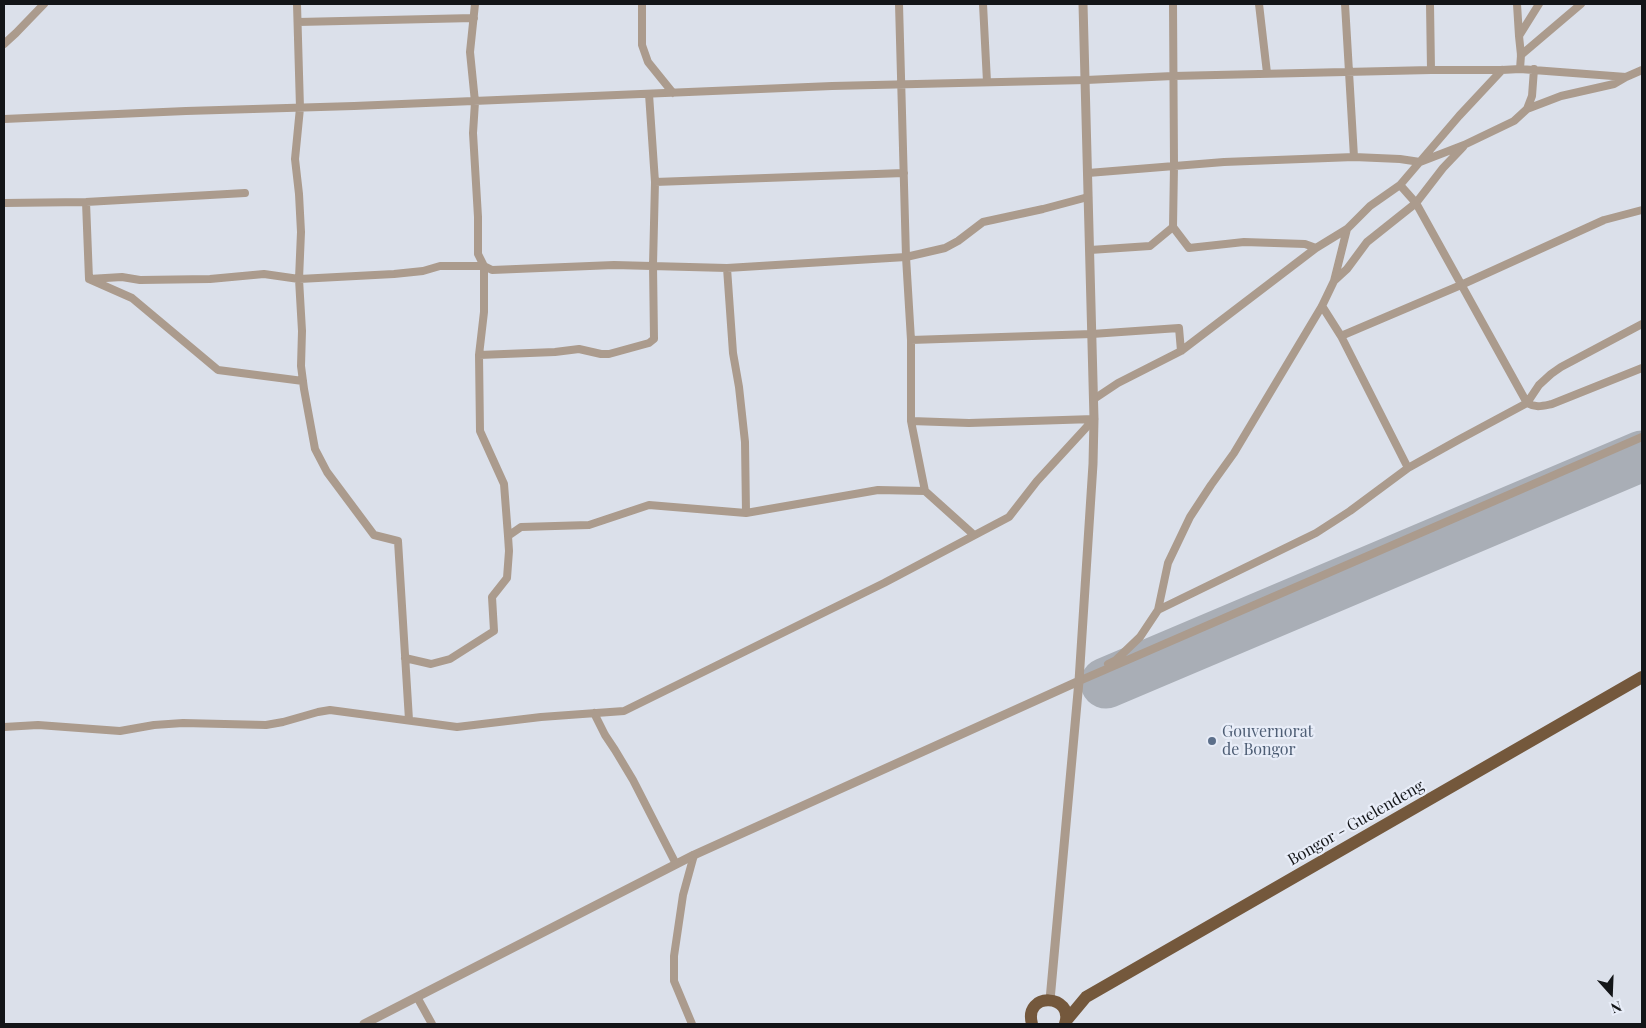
<!DOCTYPE html>
<html>
<head>
<meta charset="utf-8">
<style>
  body { margin:0 }
  #map { position:relative; width:1646px; height:1028px; overflow:hidden; background:#dbe0ea; font-family:"Playfair Display",serif }
  canvas { display:block }
  .frame { position:absolute; inset:0; border:5px solid #131518; pointer-events:none }
  .north { position:absolute; left:1586px; top:968px; width:50px; height:50px; -webkit-text-stroke:4px #e8edf8; paint-order:stroke; rotate:160deg; font-size:14px; font-weight:700; line-height:20px; text-align:center; color:#131518 }
  .north::after { content:''; display:block; margin:auto; width:18px; height:22px; background:#131518; clip-path:polygon(50% 0,100% 100%,50% 72%,0 100%) }
</style>
</head>
<body>
<div id="map">
<canvas width="1646" height="1028"></canvas>
<div class="frame"></div>
<div class="north">N</div>
</div>
<script>
const ctx = document.querySelector('canvas').getContext('2d');
ctx.lineJoin = 'round';
function trace(path, color, width, dash) {
  ctx.strokeStyle = color;
  ctx.lineWidth = width;
  ctx.lineCap = dash ? 'butt' : 'round';
  ctx.setLineDash(dash || []);
  ctx.stroke(path);
}
function drawText(font, color, halo, rows, align = 'center') {
  ctx.font = font + ' "Playfair Display",serif';
  ctx.lineWidth = 4.5;
  ctx.setLineDash([]);
  ctx.textBaseline = 'middle';
  ctx.strokeStyle = halo;
  ctx.fillStyle = color;
  for (const [text, x, y, turn = 0] of rows) {
    ctx.save();
    ctx.translate(x, y);
    ctx.rotate((+turn || 0) * Math.PI / 180);
    ctx.textAlign = isNaN(turn) ? turn : align;
    if (halo) ctx.strokeText(text, 0, 0);
    ctx.fillText(text, 0, 0);
    ctx.restore();
  }
}
trace(new Path2D(`
  M1106,683L1642,456`), '#a9aeb6', 51);
trace(new Path2D(`
  M297,4L300,108L295,159L299,194L301,232L299,279L302,331L301,366L304,389L315,449L327,472L374,535L398,541L409,720
  M475,4L470,52L475,102L473,133L478,217V254L484,266L492,270L614,265L727,268L906,257L945,248L958,241L983,222L1043,209L1088,197
  M642,4V45L648,62L673,93
  M899,4L906,257L911,340V421L925,491L974,535
  M983,4L987,82
  M1259,4L1267,73
  M1345,4L1354,157
  M1430,4L1431,70
  M1517,4L1519,36
  M298,22L474,18
  M4,44L16,33L44,4
  M1521,55L1581,4
  M1520,69L1521,55L1519,36L1539,4
  M1527,109L1561,96L1614,84L1626,77
  M4,119L186,111L354,106L832,86L1086,80L1173,76L1431,70H1502L1520,69L1626,77L1642,70
  M1088,173L1224,162L1354,157L1400,159L1420,162L1464,145L1514,121L1527,109L1532,96L1534,69
  M655,182L904,173
  M1400,185L1416,203L1527,403C1536,408 1542,406 1552,404L1642,368
  M86,202L89,279L132,298L218,370L303,381
  M4,203L86,202L245,193
  M1173,227L1174,166L1173,4
  M1090,250L1150,246L1173,227L1189,248L1244,242L1305,244L1316,248
  M727,268L733,353L739,387L745,442L746,513
  M89,279L122,277L140,280L210,279L264,274L299,279L394,274L423,271L440,266H484V312L479,355L480,431L504,484L508,536
  M1335,280L1347,269L1367,242L1416,203L1443,168L1463,147
  M1322,306L1341,336L1408,468
  M1341,336L1461,285L1604,220L1642,210
  M911,340L1092,334L1179,328L1181,351
  M479,355L555,352L579,349L601,354H609L649,343L654,339L653,265L655,182L649,94
  M1094,399L1118,383L1181,351L1316,248L1347,229L1370,206L1400,185L1459,116L1502,70
  M911,421L969,423L1094,419
  M1158,610L1316,533L1350,511L1408,468L1460,439L1527,403L1539,385L1551,374L1561,367L1642,324
  M405,658L431,664L450,659L494,631L492,597L507,578L509,551L508,536L521,527L589,525L649,505L746,513L878,490L925,491
  M1108,664L1116,660L1140,637L1158,610L1168,563L1190,517L1211,485L1234,453L1322,306L1334,281L1347,229
  M1079,681L1642,437
  M594,713L605,735L615,750L633,780L676,864
  M4,727L38,725L120,731L154,725L183,723L266,725L283,722L318,712L330,710L457,727L541,717L624,711L884,583L1009,517L1037,481L1094,419
  M417,997L432,1024
  M692,1024L674,981V956L683,895L694,855`), '#ab9b8d', 8);
trace(new Path2D(`
  M1050,1000L1079,681L1093,464L1094,419L1083,4
  M364,1024L694,855L1079,681`), '#ab9b8d', 9);
trace(new Path2D(`
  M1066,1021L1086,997L1642,677
  M1032,1024C1023,991 1075,994 1065,1024`), '#74583c', 12);
for (const [x, y, r, color] of [
  [1212,741,5,"#5c6f8a"]
]) {
  const dot = new Path2D();
  dot.arc(x, y, r, 0, 2 * Math.PI);
  ctx.fillStyle = color;
  ctx.fill(dot);
  trace(dot, '#e8edf8', 2);
}
drawText('16px', '#4e5e75', '#e8edf8', [
  ["Gouvernorat",1222,732],
  ["de Bongor",1222,750]
], 'left');
drawText('16px', '#131518', '#e8edf8', [
  ["Bongor - Guelendeng",1356,823,-30]
]);
</script>
</body>
</html>
